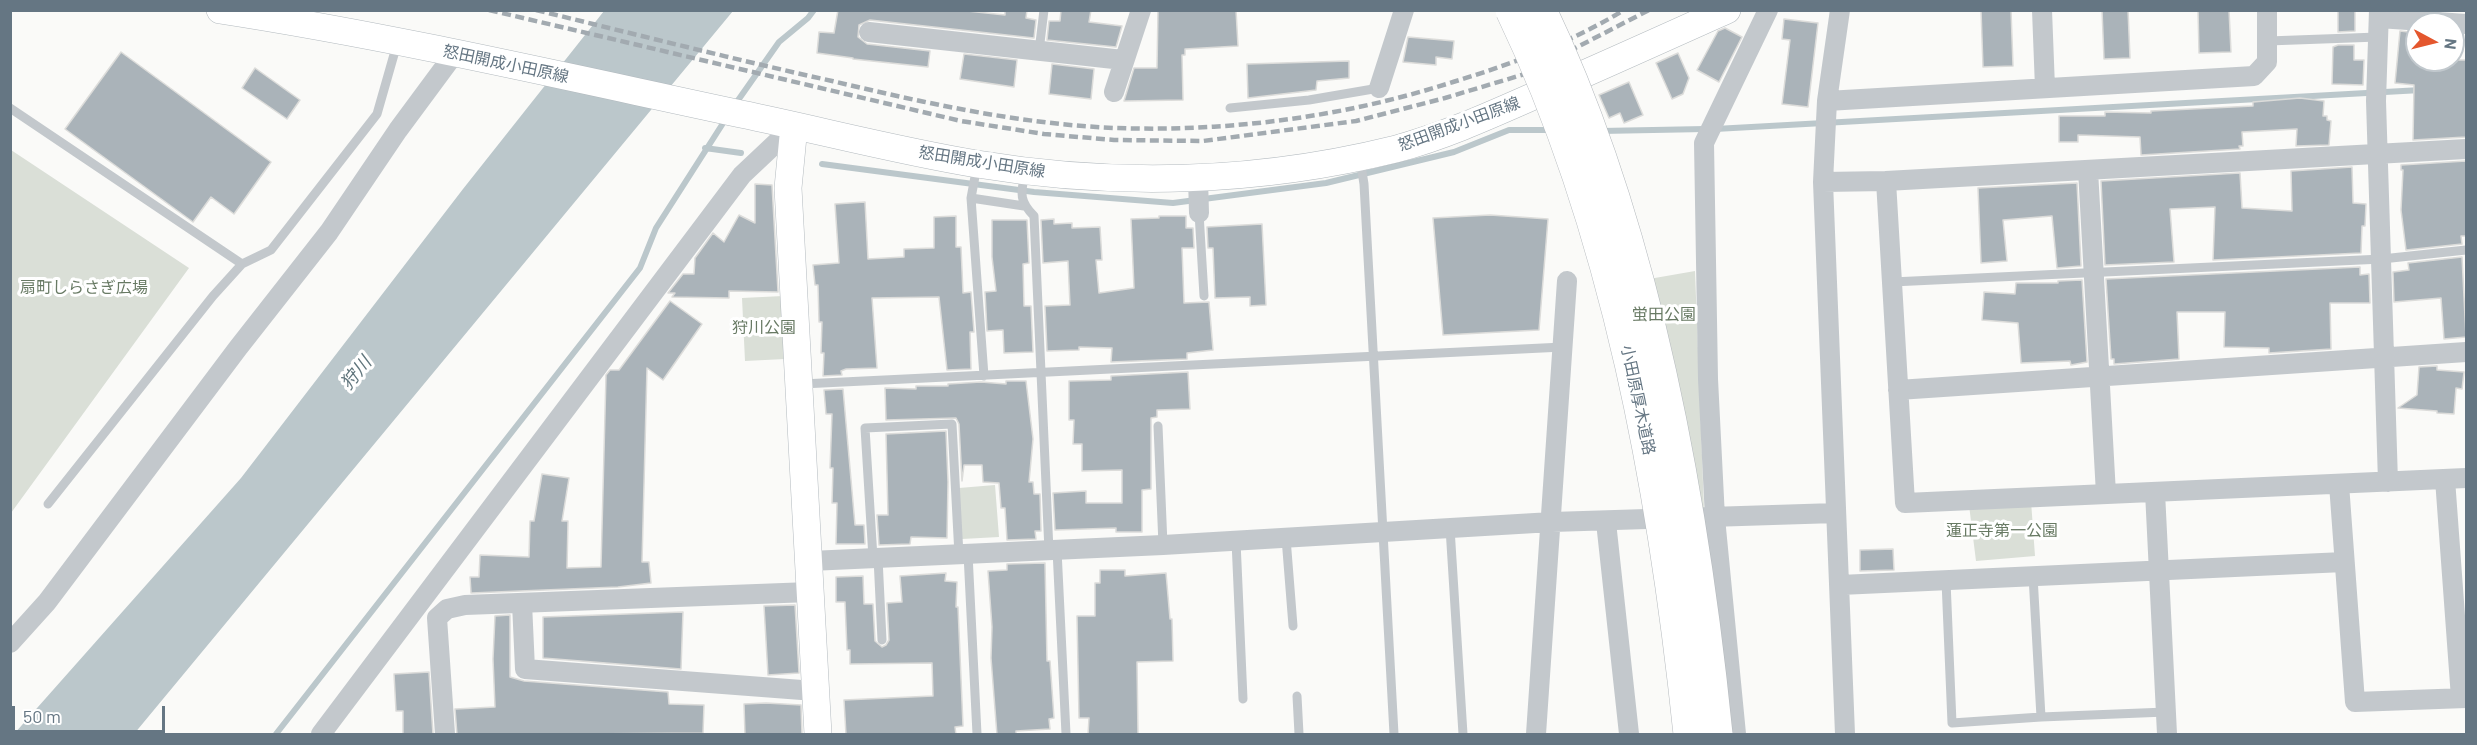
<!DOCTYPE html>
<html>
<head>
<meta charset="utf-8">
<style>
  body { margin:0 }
  #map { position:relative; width:2477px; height:745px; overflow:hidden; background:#fafaf8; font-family:Barlow,sans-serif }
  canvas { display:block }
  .frame { position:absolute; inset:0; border:12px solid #657683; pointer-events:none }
  .north { position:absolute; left:2405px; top:12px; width:60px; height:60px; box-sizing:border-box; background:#fff; border:2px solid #c1c8cd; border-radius:50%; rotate:97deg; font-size:16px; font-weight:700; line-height:24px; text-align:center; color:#657683 }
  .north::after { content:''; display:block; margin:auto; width:21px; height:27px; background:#e4572e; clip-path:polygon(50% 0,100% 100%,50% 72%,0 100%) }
  .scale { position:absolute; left:12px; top:706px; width:153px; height:27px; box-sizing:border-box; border:3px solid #657683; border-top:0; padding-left:8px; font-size:18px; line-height:21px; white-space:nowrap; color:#657683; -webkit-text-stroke:4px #fff; paint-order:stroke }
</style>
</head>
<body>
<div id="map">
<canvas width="2477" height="745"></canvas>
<div class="frame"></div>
<div class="north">N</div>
<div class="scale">50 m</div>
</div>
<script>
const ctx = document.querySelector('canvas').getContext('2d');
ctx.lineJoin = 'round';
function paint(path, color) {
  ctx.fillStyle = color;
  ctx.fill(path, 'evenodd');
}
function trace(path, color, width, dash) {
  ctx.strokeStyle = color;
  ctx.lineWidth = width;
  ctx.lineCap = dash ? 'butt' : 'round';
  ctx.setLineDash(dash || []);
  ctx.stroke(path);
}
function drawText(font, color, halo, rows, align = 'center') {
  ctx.font = font + ' Barlow,"Noto Sans JP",sans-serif';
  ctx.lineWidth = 6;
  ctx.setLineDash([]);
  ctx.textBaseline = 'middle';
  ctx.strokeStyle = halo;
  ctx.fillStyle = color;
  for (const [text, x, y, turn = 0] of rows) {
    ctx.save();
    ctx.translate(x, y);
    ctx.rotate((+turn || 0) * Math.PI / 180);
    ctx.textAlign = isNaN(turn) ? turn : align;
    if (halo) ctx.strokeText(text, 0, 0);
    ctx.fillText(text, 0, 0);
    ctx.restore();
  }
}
paint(new Path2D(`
  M11,150L189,268L11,513Z
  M1695,271L1704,509L1667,512L1626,283Z
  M783,296L785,359L745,361L742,298Z
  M995,485L999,537L962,539L959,488Z
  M2031,501L2035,556L1976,561L1969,505Z`), '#dadfd7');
paint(new Path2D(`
  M604,11H733L134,734H14L241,478L463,189Z`), '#bbc7cb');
trace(new Path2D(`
  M734,106L779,42L808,18L814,10
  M1715,129L2421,90
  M1601,131L1705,129
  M705,148L741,153
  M822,164L1034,192L1173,203L1326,183L1454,152L1509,130H1552
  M276,734L640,268L656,228L727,117`), '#bbc7cb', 6);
const building = new Path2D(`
  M838,10H958L1005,15V10H1027L1026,18L1036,20L1034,38L870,20L859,25L858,37L867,44L930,51L928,67L853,59V58L817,53L819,32L834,33Z
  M1061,10H1091L1089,22L1122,26L1116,47L1047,40L1049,21H1060Z
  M1158,10H1236L1238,46L1185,49V55H1182L1183,100L1124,101L1134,68H1157Z
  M1981,10H2011L2013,66L1983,67Z
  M2102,10H2128L2130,58L2104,59Z
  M2198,10H2229L2231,52L2199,53Z
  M2338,10H2355V31L2338,32Z
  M1784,19L1818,23L1808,107L1782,104L1790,40L1782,39Z
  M1725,28L1742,37L1719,82L1697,70L1718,31Z
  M2400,31L2417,33V60H2466V137L2413,140L2414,85L2395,83Z
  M1408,37L1454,41L1452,59L1436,57V65L1403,62Z
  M2338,45H2354V60H2364L2363,85L2332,84L2333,47Z
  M121,52L271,162L234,214L211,197L193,222L65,129Z
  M1678,53L1689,78L1683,94L1672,99L1656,63Z
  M964,54L1017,60L1014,87L960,79Z
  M1349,61V78L1317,81L1316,90L1248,98L1247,64Z
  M1052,64L1094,69L1091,99L1049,94Z
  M255,68L300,100L287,119L242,88Z
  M1629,82L1643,115L1624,123L1620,113L1609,118L1599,95Z
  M2300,98L2324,101L2323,116H2327V120L2331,121L2329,145L2296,146L2297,129L2242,132L2243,146H2239L2240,149L2141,155L2140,137L2078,135V142H2059V116H2105V112L2151,113V111L2253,106V102Z
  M2466,161V236H2461L2462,244L2406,250L2401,210L2403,170H2401V165Z
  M2352,167L2353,203L2366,204L2365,226H2362L2361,253L2213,260L2215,207L2170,209L2174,262L2105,265L2101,181L2240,173L2242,208L2292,211L2291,171Z
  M2077,183L2081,266L2057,268L2052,216L2003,220L2007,261L1981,263L1978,188Z
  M755,184L772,185L778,292L729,291V298L672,297L675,293H668L683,274H694L695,258L713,233L724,242L739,215L755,223Z
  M865,202L868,259L904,257V249L934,248V217L956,216V247H961L963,293L971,292L974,332H970L971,369L947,370L939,297L872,298L877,368L846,369L841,371L842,375L823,376L824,353H821L822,322H819L818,285H815L813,265L839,263L835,204Z
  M1490,215L1548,219L1539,330L1443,335L1433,218Z
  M1159,216H1186V228H1193L1194,248H1182L1184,303L1209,302L1213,350L1187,353V359L1111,362L1112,348L1079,347V350L1047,351L1045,306L1070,305L1068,261L1043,263L1041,220L1054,219V224L1072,223V228L1100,227L1102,260H1096L1099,293L1134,288L1131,219L1159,218Z
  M992,220H1027L1029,263L1023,264L1024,306H1031L1033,352L1004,353L1003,330L987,331L985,292L996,291L992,257Z
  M1262,224L1266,305L1250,306V297L1215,298L1213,248H1208L1207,227Z
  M2462,257L2466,337L2444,339L2441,298L2394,302L2393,272L2409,270L2408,263Z
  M2360,267V275L2369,274L2370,303H2330L2331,349L2269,353V348L2224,347L2225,312H2177L2179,359L2114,364V359H2111L2106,279Z
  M2082,280L2087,362L2071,365L2070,361L2021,363L2018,323L1982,320L1984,292L2015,294L2016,283H2058V281Z
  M670,301L702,324L663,380L647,368L642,562H649L651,583L618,587L471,593L470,577H479L480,555L529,557L530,521H534L542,474L569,478L562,521H568L567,568L601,567L606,375L610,370H619Z
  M2437,366V370L2464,372L2462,389L2456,388L2454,414L2437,413V411L2398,408L2417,395L2419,367Z
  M1188,372L1190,409L1157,410V417L1151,418V489L1142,490V532H1116V528L1055,530L1053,493L1086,491V503H1122V470L1082,471V444H1073L1074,420H1069V381L1111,380V376Z
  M1006,381H1026L1033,439L1029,482H1033L1034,494H1040L1041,531H1035L1036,539L1007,540L1005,508H1001L999,483L983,482L982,465H964L962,481L959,424L956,418L886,420L885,388L916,389V386H948V384L981,382L1006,384Z
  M843,389L855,525H864L865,544H836L837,503H832L833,468H830L832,414H826L824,390Z
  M946,431L948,482L947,538L911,537L910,544L879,545L877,515H888L886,434Z
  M1893,549L1894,570L1860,571V550Z
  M1045,563L1047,661H1050L1054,718L1049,719L1050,729L1016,731V735H997L991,658L992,627L988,571L1007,570V564Z
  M1100,570H1125V576L1166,573L1170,619H1172L1173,661L1137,662L1138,735H1088L1089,718H1079L1077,616H1095V583H1100Z
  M946,573L945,581L957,582L956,607H958L963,726L955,727L956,735H846L844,700L933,696L932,663L850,664V650H847L845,602H836V577L863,576L864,604H873L875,641L882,647L886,645L889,640L887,603L902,602L900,576Z
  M795,605L799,673L768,675L764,606Z
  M683,612L681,669L543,658V617Z
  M510,615V677L524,681L668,692L669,704L704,705L703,733L457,735L455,709L495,707L493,659L495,616Z
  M429,672L433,735H403V711H396L394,674Z
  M766,703L801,705L802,735H745L744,704Z`);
paint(building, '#aab3b9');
trace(building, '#dcdcda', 1.5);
const secondary = new Path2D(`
  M220,10C395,37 567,77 741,114C819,130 898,151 977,164C1116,187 1259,183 1396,149C1441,137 1484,118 1527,99C1594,70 1660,40 1727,10
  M794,126L788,188L818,734`);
trace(secondary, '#b3babf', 28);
trace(new Path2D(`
  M2268,41L2378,37
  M1039,51L1044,10
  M10,108L242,264
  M1230,108L1309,100L1379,88
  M1360,159L1364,184L1394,734
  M977,166L971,198L984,376
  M1025,174C1020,194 1020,202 1034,216L1049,551
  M971,198L1024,206
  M1199,213L1204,296
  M1892,282L2382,259L2466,250
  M802,384L1563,347
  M1158,426L1163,545
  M48,504L213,296L242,264L271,250L377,114L397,44
  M1450,528L1463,734
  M1286,538L1293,626
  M1236,541L1243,699
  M1057,550L1066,734
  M968,554L977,734
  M873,558L865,428L952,424L959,555
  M878,558L882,640
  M2033,576L2041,717
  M1946,581L1952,723L2041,717L2166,712
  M1297,696L1299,734`), '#c3c8cc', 9);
trace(new Path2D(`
  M1840,10L1827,101L1823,182L1845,734
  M2042,10L2045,88
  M2379,10L2376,101L2388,482
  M2379,18L2466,24
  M869,32L1123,60
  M1379,88L1404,10
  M1114,92L1141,10
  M1827,101L2254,76L2267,62V10
  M2088,170L2106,494
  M1198,178L1199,213
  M1886,181L1905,503L2466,478
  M1823,182L1886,181L2466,149
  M1898,390L2466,352
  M2445,479L2461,698
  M2339,484L2355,702L2466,698
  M2155,492L2167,734
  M1606,522L1629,734
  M810,561L1163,545L1552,522L1836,513
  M1840,585L2344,562
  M522,603L525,669L815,691
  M10,643L47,602L238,348L329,232L398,130L455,53
  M321,734L742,175L794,126
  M445,734L437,618L447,609L465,605L810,592
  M1536,734L1567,281
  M1736,734L1715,518L1708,379L1704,143L1768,10`), '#c3c8cc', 20);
trace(secondary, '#fff', 27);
trace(new Path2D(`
  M489,10L961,121L1044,134L1114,140L1203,141L1356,121L1445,98L1525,74L1649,10
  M536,10C634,34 733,59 832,81C925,103 1019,124 1115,128C1229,132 1344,117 1453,82C1512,64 1572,42 1624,10`), '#a2aab0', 4.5, [9, 4.5]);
const highwayBridge = new Path2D(`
  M1512,10C1618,231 1665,493 1690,734
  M1540,10C1644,228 1692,495 1716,734`);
trace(highwayBridge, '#b4b9bd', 34, []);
trace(highwayBridge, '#fff', 33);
drawText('16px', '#657683', '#fff', [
  ["怒田開成小田原線",506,64,12],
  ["怒田開成小田原線",1459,124,-20],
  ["怒田開成小田原線",982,162,9],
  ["小田原厚木道路",1638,400,78]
]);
drawText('16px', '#687a64', '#fff', [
  ["扇町しらさぎ広場",84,288],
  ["蛍田公園",1664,315],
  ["狩川公園",764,328],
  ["蓮正寺第一公園",2002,531]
]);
drawText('italic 18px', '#60757c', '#fff', [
  ["狩川",356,373,-51]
]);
</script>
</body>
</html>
